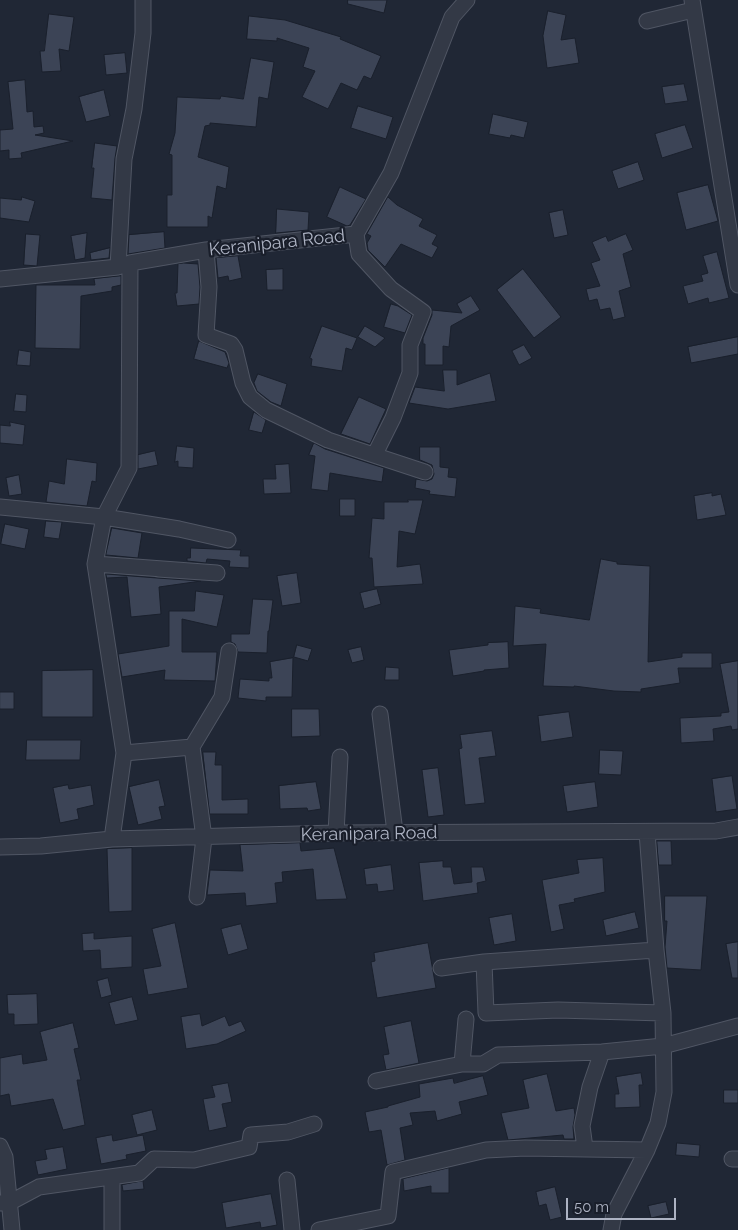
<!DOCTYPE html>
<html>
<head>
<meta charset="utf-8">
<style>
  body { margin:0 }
  #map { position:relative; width:738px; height:1230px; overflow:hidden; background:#202735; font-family:Raleway,sans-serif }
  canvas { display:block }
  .scale { position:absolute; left:566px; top:1198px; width:110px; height:22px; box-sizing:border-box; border:2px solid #adb3c3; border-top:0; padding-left:6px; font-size:15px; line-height:18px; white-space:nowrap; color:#adb3c3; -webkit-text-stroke:4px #191e2a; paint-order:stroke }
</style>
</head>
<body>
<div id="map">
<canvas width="738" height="1230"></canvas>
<div class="scale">50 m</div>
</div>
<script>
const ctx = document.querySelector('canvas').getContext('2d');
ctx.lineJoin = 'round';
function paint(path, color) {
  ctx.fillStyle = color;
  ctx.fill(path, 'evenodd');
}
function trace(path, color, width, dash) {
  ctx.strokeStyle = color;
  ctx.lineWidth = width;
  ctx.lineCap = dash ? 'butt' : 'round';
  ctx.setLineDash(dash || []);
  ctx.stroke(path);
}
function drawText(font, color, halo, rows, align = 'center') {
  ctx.font = font + ' Raleway,sans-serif';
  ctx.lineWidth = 4.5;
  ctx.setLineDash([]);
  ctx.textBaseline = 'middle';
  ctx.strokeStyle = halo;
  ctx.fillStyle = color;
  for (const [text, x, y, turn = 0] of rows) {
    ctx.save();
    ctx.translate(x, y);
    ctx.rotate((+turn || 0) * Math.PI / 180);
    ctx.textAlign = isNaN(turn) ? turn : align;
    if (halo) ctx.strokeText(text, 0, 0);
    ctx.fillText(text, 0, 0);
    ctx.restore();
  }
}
const building = new Path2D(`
  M348,0H387L384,13L348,4Z
  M548,11L566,15L561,40L575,38L579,63L547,68L543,36Z
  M49,14L74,17L69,51L59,49L61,71L42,72L40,51H44Z
  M249,16L285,20L341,37L340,39L381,56L371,79L364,76L357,90L341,83L328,109L302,97L315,71L303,67L309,48L277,38V41L247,39Z
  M125,53L127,73L106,75L104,55Z
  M251,58L274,62L268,99L259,97L256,127L210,123V125L205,126L198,157L229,167L226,189L217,186L212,218L208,216V227H167V195H172V155L169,154L175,133L177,97L220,99L221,96L243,99Z
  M25,80L27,112L33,111L34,127L43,126L44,133L35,135L73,141L21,153L22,158L9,159V150L0,151V130L13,129L8,82Z
  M684,84L688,101L665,104L662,87Z
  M104,90L110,116L86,122L79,97Z
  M358,106L393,117L386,139L351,128Z
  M493,114L528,122L524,138L511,135L510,138L489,134Z
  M685,125L693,148L662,158L655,134Z
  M95,143L117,146L115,158L112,200L91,198L94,168H92Z
  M638,162L644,180L618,189L612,171Z
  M708,185L718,221L686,230L677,193Z
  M340,187L366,199L350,225L347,226L327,217Z
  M22,197L35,201L29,222L0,218V198L21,200Z
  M388,197L397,205L423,219L419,226L437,235L432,244L438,247L432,258L401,244L385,267L368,250L367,243L371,236L367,234Z
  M277,209L309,212L308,230L276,233Z
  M563,210L568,235L554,238L549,213Z
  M164,232L165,248L128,254L129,235Z
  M87,233L85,258L75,260L71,236Z
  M26,234L40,235L37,266L24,265Z
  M626,234L633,250L623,254L631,287L619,291L625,317L613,320L610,308L600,310L597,299L589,301L586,289L600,286L591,263L600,260L592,242L606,236L608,241Z
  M110,248L109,258L91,260L90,253Z
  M717,252L729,298L709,303L708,298L688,304L683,286L703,281L701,275L708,273L703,256Z
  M238,256L242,278L229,281L228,276L218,278L216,258Z
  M184,263L198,264L200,287L199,304L177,306L175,293H177L178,264Z
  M283,269V290H267L266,270Z
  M523,269L561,317L534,338L497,290Z
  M121,276V285L112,287V291L81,296L80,349L35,348L36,285H95L94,279Z
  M471,296L480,310L451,326L449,347L443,346V365H425V344H423V338L432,315V310L462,313L457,304Z
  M391,304L398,306L412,315L405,333L384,327Z
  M322,326L357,338L352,350L346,348L342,371L311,366L312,359L310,358Z
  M365,326L385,338L375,347L358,337Z
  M738,337V354L691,363L688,347Z
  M199,341L225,352L229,363L227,368L194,359Z
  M524,345L532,358L519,365L512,351Z
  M19,350L31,352L30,366L17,365Z
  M443,370H457V385L490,373L496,401L448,409L409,403L415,387L444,391Z
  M258,374L287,384L281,406L271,402L257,391L254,383Z
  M16,394L27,395L26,412L14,411Z
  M359,397L386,409L370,444L341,434Z
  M254,412L266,420L262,433L249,430Z
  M10,422L25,425L23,445L0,443V425L10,426Z
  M314,443L325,449L384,468L382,482L330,473L328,491L311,489L315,456L309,455Z
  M177,446L194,448L193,468L178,467V461L175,462Z
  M420,447H440V467L449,468L448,477L457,478L455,497L429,494L430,491L415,488L416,479L427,481L432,479L434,474L432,465L420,460Z
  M155,451L158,465L138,469V455Z
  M67,459L97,463L96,482L92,481L87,506L46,502L49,481L64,484Z
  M289,464L291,493L264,494L263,479H276L275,465Z
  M19,475L22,494L9,496L6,478Z
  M712,493V496L721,494L726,515L697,520L694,496Z
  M340,499H355V516H340Z
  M408,500H423L415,534L399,531L397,567L420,564L423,584L374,587L372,558H369L372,518L384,519V502H408Z
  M46,521L62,522L59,539L44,537Z
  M5,524L29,529L25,549L1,544Z
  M112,528L142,533L138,558L106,555Z
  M191,548L241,550L240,556H249V568L229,567L230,561L207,559L206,563L187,561V558H190Z
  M601,559L617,562V564L650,566L648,662L682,657V653H712V668H678L680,683L641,689V692L614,691L574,686V687L543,686L546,644L513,646L515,606L541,609L540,613L589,620Z
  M297,573L301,603L282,606L277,576Z
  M106,574L157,578L201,581L159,587L161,614L131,617L127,577L107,578Z
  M377,589L381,604L364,609L360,593Z
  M196,591L224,595L217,627L182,619V652H217L215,681L164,680L165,670L122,677L118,654L169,646V611H194Z
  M253,599L273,600L269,631H268L267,653L238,652L235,644L231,642V634H249Z
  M508,642L509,668L484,670V671L453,676L449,650L488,645V643Z
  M297,645L312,649L308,661L294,657Z
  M361,647L364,660L352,663L348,650Z
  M293,658L292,697H266V701L238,698L240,679L269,681V678H272L270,662Z
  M738,661V729L732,730L731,726L713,729L714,741L681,743L680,718L721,716V713L729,712L720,664Z
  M386,667L399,668V680H385Z
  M93,670V717H42V671Z
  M0,692H14V709H0Z
  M292,709H319L320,736L292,737Z
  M569,712L573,737L541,742L538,716Z
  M492,731L496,756L479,758L485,803L465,805L459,749L462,748L460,735Z
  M27,740H81L80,760H26Z
  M600,750L623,751L621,775L599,774Z
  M203,752H216L215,765H222V800L248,799V814H210Z
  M438,768L444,815L428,817L422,770Z
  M732,776L737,809L716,812L712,779Z
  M159,780L165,806L159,807L162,819L138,825L129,787Z
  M316,782L321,809L308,811L307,808L280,809L279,786Z
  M595,782L598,807L567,812L563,786Z
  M68,785L69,789L91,785L94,805L77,809L79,819L60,823L53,788Z
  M657,841H671L672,865H659Z
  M300,843L301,851L334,848L347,899L316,900L313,869L282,872L283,882L275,883L277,903L246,906L245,893L207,895L210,870L243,871L240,845Z
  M132,848V911L109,912L107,849Z
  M603,858L605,892L574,899L575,902L559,905L564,929L551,932L542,880L579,873L577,860Z
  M443,861V867H451L454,884L472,882L471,867H483L486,881L477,883L478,893L423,901L419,863Z
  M391,865L394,890L378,892L377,884L366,885L364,869Z
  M665,896H707L701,970L667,968L665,947L667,921H665Z
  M635,912L639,928L606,936L603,920Z
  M512,914L516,941L494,945L489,918Z
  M175,923L188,988L148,995L143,969L161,966L152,929Z
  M241,924L248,949L228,955L221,929Z
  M94,933V939L132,936V967L101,969L100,950L83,951L82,934Z
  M738,942V978H732L726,944Z
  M428,943L436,988L377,998L371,962L375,961L374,953Z
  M108,978L112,995L101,998L97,981Z
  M37,994L38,1024L14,1025V1014H8L7,995Z
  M132,997L138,1020L115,1025L109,1003Z
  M200,1014L202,1026L225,1016L229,1026L241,1021L246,1031L217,1044L186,1049L181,1017Z
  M411,1021L419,1063L386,1070L383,1055L389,1054L384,1027Z
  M73,1023L79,1048L74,1049L81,1080H77L85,1125L63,1130L53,1099L11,1106L9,1094L0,1096V1058L22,1054L23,1064L47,1060L40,1032Z
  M641,1073L643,1085H639L640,1107L615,1108V1094H619L616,1077Z
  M547,1074L556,1111L574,1108L575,1115L573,1127L574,1139H564L563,1135L508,1140L501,1113L529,1108L523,1080Z
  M483,1076L488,1095L459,1102L462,1114L437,1121L435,1111L410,1113L413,1125L400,1128L405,1160L387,1165L381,1130L369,1132L365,1112L388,1107V1106L420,1097L419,1084L453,1078L454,1083Z
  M228,1083L232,1102L222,1104L227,1127L209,1131L203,1099L215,1097L212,1086Z
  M724,1090H738V1103H724Z
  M152,1110L157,1130L137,1135L132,1115Z
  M112,1135L113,1141L143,1135L146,1151L126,1155L127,1159L101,1164L96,1138Z
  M677,1143L700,1145L699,1157L676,1155Z
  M63,1147L67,1169L38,1175L35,1161L47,1159L45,1150Z
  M449,1168V1193H431V1186L404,1191L403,1179Z
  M143,1181L144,1189L123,1191L122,1185Z
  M555,1187L562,1217L550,1220L546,1204L539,1206L536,1192Z
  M271,1194L277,1225L261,1228L260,1222L226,1228L222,1203Z
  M666,1202L669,1214L651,1218L648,1206Z`);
paint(building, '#3c4456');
trace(building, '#1a202c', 1);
const minor = new Path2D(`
  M692,0L738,285
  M647,21L693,10
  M356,234L359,254L391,289L423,312L410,345V373L393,418L375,454
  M206,250L209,287L206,335L231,344L235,350L243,383L250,397L266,410L328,440L425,472
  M118,267L124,159L134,109L143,33V0
  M0,279L118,267L130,263L206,250L356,234L391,173L452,17L467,0
  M0,507L104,517L179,529L228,540
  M95,564L217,573L158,569
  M380,714L395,832
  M192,747L222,697L229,651
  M124,753L192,747L204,838L197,897
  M336,833L340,757
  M112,839L124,753L95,564L104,517L129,468L130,263
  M0,847L41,846L112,839L336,833L716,831L738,827
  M484,962L486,1013L558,1010L663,1013
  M441,968L484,962L656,950
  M462,1064L466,1019
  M376,1081L462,1064H483L498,1055L602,1052L663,1046L738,1026
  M0,1146L5,1157L12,1230
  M585,1148L582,1126L590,1087L602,1052
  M732,1159H738
  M287,1180L292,1230
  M0,1203H9L39,1187L139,1173L154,1159L194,1160L249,1147L251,1135L288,1132L314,1124
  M112,1230V1178
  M319,1230L388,1216L393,1172L486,1150L525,1148L647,1150
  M611,1230L614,1214L647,1150L658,1123L664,1092L663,1013L656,950L647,832`);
trace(minor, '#505664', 17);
trace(minor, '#333946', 15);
drawText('18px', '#adb3c3', '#191e2a', [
  ["Keranipara Road",277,243,-6],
  ["Keranipara Road",369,834,-1]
]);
</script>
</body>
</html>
